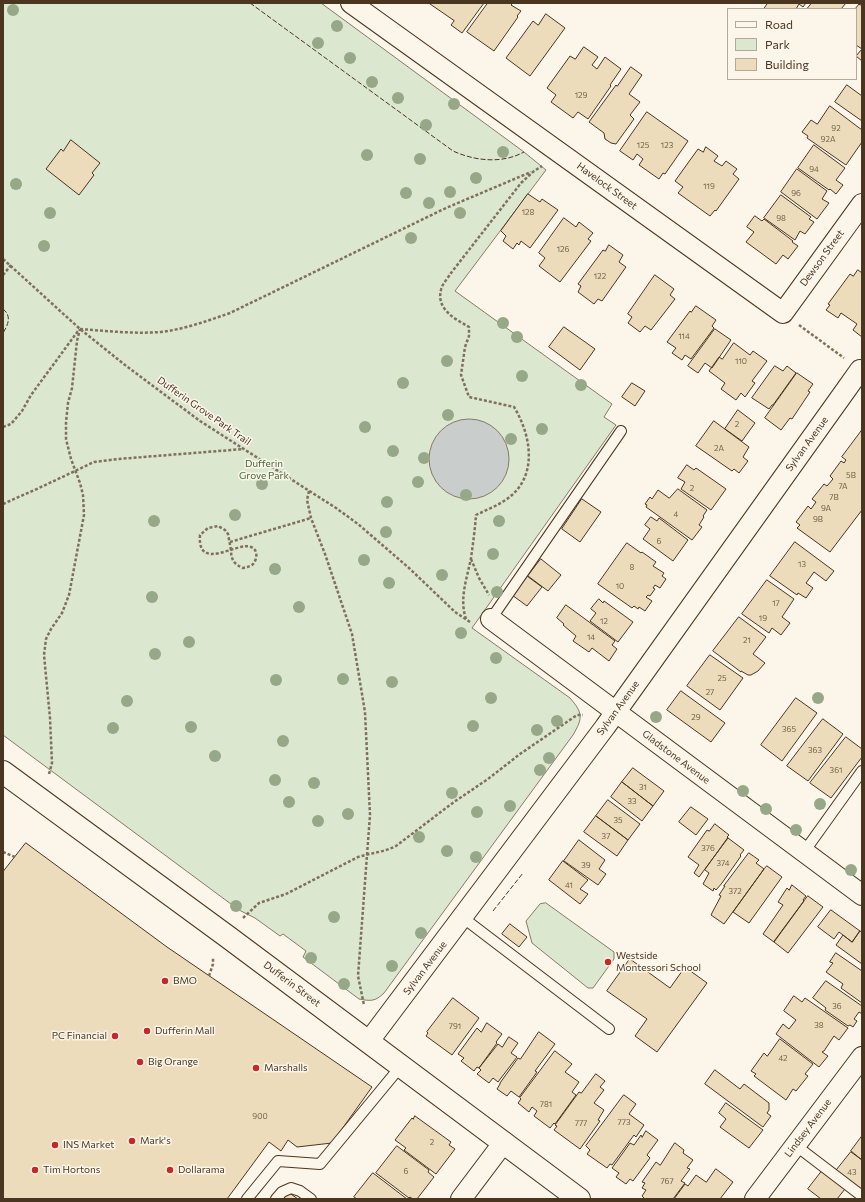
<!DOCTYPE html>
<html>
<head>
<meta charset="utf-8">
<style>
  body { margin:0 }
  #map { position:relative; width:865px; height:1202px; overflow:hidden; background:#fbf6e9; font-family:Commissioner,sans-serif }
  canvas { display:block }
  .frame { position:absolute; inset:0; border:4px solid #4a3520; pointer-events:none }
  .legend { position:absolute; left:727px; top:8px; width:130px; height:72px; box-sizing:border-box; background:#fbf6e9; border:1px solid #b4a999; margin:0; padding:5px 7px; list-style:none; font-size:12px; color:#4a3520 }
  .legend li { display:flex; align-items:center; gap:8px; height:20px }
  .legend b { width:20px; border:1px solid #b4a999 }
</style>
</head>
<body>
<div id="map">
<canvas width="865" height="1202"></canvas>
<div class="frame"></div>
<ul class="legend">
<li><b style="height:5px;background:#fbf6e9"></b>Road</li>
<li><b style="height:11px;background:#dce7d0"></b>Park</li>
<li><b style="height:11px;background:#ecdcbc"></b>Building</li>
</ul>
</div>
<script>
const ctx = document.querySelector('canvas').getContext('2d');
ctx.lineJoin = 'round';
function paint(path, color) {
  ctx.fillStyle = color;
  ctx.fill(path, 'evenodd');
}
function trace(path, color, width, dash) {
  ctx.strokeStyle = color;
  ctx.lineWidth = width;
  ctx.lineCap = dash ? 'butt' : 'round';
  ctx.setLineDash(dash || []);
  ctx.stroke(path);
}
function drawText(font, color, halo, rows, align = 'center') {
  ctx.font = font + ' Commissioner,sans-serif';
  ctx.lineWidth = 3;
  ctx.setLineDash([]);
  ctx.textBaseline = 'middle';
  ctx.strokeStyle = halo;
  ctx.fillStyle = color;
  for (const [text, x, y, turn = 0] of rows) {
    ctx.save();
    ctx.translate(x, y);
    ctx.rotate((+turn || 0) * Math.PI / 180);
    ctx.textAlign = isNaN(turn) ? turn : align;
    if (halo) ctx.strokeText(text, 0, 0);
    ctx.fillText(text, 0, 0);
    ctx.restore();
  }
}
const green = new Path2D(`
  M3,3H321L524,152L546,170L455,291L612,404L604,417L616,425L472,628L570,698C583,713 583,718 573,735L384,993C375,1002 370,1001 359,999L303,957L306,951L283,934L280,936L255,918L239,910L3,735Z
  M546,903L614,952V959L593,988H588L532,943L526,921L540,904Z`);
paint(green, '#dce7d0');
trace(green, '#887966', 1);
const water = new Path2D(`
  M429 459a40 40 0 1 1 80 0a40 40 0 1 1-80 0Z`);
paint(water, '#c9cecd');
trace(water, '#887966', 1);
const building = new Path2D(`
  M429,3H484L462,33L451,25L454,21Z
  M488,3H513L511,5L521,11L517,16L518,17L494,51L467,32Z
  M768,3H806L803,7L799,4L796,9H764Z
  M812,3H846L841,9H807Z
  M862,3V61L856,56L862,49L856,45V9H855L859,4L860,5Z
  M546,14L565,28L530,76L506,58L533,21L538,25Z
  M584,47L598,57L592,65L597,69L605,57L621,69L610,85L611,86L588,119L578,112L573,118L551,102L556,95L547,88L570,56L575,59Z
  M631,67L642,75L629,94L640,102L630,115L634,119L616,144L611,143L605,139L604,133L589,122L616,85L617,86Z
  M847,85L862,96V121L835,102Z
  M830,106L862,130V142L846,165L807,138L808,136L802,132L811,120L817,124Z
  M647,112L688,141L665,174L663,173L659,179L639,165L643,159L637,154L633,160L620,151Z
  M71,140L100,163L92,173L94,175L79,195L46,169L61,149L63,151Z
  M814,145L845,168L836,180L843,185L836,194L830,189L829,190L798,168Z
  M706,147L718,156L714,161L722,166L726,161L737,169L733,174L739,179L716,211L715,210L710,216L678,193L683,187L675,181L698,149L703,152Z
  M797,169L827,191L822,199L829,203L817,219L781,192Z
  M528,194L540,202L542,199L558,210L530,248L521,241L519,245L517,243L513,249L503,241L506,236L501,231Z
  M781,195L811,217L809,219L814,222L805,234L800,231L795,240L764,218Z
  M755,216L762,221L764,219L793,241L792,242L798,246L788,259L783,255L776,264L746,242L754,232L747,227Z
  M564,218L576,227L579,222L593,233L588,239L591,241L560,282L539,266L545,258L539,253Z
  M609,245L623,255L619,262L626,267L602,301L598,299L594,304L578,292L581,286L578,284L603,250L605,251Z
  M858,270L862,273V337L853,330L857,324L841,313L838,318L826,310L830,305L828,304L850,274L853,276Z
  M655,275L674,289L670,295L675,299L651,330L645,326L640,332L628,323L632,317L628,314Z
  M696,306L716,320L712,326L714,328L691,359L685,355L682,360L672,353L676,348L667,342L690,311L691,312Z
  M564,327L595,349L580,370L549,347Z
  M715,329L731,340L712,368L705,363L698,373L688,366Z
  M734,343L750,355L753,351L767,361L752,381L755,383L745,397L741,393L736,400L721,389L725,383L709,371L719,357L722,359Z
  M775,366L783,371L787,366L796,373L773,405H772L769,409L752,398Z
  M797,373L813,384L808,391L810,392L792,419L790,418L781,430L765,418Z
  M632,383L645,391L635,406L622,397Z
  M738,410L755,423L742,441L725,429Z
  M714,421L749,447L743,457L748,461L739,473L734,469L732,471L696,446Z
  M862,430V510L830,552L797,528L800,525L796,522L808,506L811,509L816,502L812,499L824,484L827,486L833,479L830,476L841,461L844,463L846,460L842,457Z
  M687,465L694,470L696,468L726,489L711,510L681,489L685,482L678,478Z
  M678,489L707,510L703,516L704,517L699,525L702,527L692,540L646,507L647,505L645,504L650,497L652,499L658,490L669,498Z
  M582,499L601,512L580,542L562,529Z
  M651,517L657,521L659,518L688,540L673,561L643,539L650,529L645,525Z
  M795,542L834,571L826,581L814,572L806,583L813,588L806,598L798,593L797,595L770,576Z
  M627,543L641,553L642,552L656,562L653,566L664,573L662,576L666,579L660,588L655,585L653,588L655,589L650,596L648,595L646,597L652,601L645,611L639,607L638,609L634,606L632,608L598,584Z
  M541,559L561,575L548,591L528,576Z
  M527,576L542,587L527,606L512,595Z
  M767,580L794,599L782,617L790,623L781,635L772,628L769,633L742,614Z
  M599,599L603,603L604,601L633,622L618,642L590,621L596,613L591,609Z
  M566,605L615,641L612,645L617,649L609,661L592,648L589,652L573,641L576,636L563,625L564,624L557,618Z
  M739,617L766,637L753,654L765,663L758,671L751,675H748L741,671V672L713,651Z
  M710,655L743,678L720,710L687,686Z
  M681,691L725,723L711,742L667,710Z
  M796,698L817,713L782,761L761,745Z
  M823,719L843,734L808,781L787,766Z
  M846,737L862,749V757L831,798L810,783Z
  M633,768L664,791L653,806L622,782Z
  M622,782L653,806L642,821L611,797Z
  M608,800L640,824L628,840L596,816Z
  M691,807L708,819L696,835L679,822Z
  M596,816L628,840L617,856L584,832Z
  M715,824L729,835L727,837L728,838L699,877L694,873L699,865L688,857L707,830L709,831Z
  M728,838L744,850L740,855L741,856L722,883L716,890L714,888L713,891L703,884L709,873L705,870Z
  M579,840L605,860L599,869L606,874L598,885L564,861Z
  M26,843L167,947L372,1087L332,1143L297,1147L288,1140L281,1151L269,1142L227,1199H3V872Z
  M749,853L759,860L756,863L764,869L724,924L711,915L713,911L721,896L719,895L725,886H724Z
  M563,861L588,880L580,889L588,894L580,904L549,880Z
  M767,866L782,877L749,923L733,912L764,869Z
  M792,885L806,896L803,900L804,901L774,942L763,934L783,905L778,902L787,888L789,890Z
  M808,896L823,907L788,953L774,942Z
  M831,910L860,931L852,942L839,932L834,939L818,927Z
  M510,924L527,937L519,947L502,934Z
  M860,931L862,932V964L836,945L843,935L852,942Z
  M836,953L862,971V1003L841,988L843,984L826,972L833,963L830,962Z
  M630,959L670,988L685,967L707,983L657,1052L635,1036L647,1019L607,991Z
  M826,981L862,1006V1014L859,1012L854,1019L857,1021L853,1027L850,1025L848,1026L825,1010L826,1008L813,998Z
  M794,996L802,1002L805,998L848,1028L839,1040L834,1036L824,1051L822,1052L828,1056L819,1067L776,1034L783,1024L789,1029L796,1020L784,1011Z
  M453,998L479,1018L452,1055L426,1036L428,1033L427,1032Z
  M487,1023L502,1034L496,1042L497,1043L479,1068L477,1067L474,1071L461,1061L464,1058L458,1054L477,1028L481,1032Z
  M539,1032L555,1044L535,1071L537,1072L519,1097L511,1091L507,1096L497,1089L500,1084V1083L518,1058L520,1059Z
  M509,1037L518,1043L511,1053L517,1057L498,1082L493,1078L489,1083L477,1074L481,1070L479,1068L498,1044L502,1047Z
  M780,1039L813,1064L805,1074L808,1076L796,1091L793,1089L786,1100L754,1076L756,1074L751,1071L764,1053L767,1056Z
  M555,1051L572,1064L565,1072L579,1082L572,1092L576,1095L555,1124L554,1123L550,1128L534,1116L537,1111L532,1107L529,1112L518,1103L521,1099L520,1098Z
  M715,1070L740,1089L744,1084L769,1103V1110L767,1113L771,1116L763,1127L705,1084Z
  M596,1074L605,1081L600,1087L604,1090L594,1103L604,1110L598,1120L600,1121L580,1149L554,1130L557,1126L555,1125L579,1092L581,1093Z
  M624,1095L636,1104L629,1114L644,1125L636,1137L634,1135L612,1165L610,1164L607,1168L587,1154L590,1150L586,1146Z
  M726,1103L763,1130L749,1148L720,1127L726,1119L719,1113Z
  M415,1116L451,1142L449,1145L455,1149L436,1174L404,1150L406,1148L395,1140L412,1118L413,1119Z
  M646,1131L658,1140L647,1155L650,1158L633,1181L630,1179L626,1184L616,1177L619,1173L612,1168L630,1143L634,1145L641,1135L642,1137Z
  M862,1136V1160L851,1151Z
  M675,1143L684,1150L683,1153L693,1160L687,1168L690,1169L681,1181L685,1183L673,1199H645L642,1196L646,1190L642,1188L645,1183L642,1182L656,1162L660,1165Z
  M397,1146L429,1170L428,1172L434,1177L417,1199H413L410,1197L409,1198L376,1173Z
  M851,1152L862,1160V1192L835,1172Z
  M716,1169L733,1182L720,1199H674L685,1184L688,1186L696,1175L706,1182Z
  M822,1171L845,1189L837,1199H821L808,1189Z
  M373,1173L407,1199H357L354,1197Z
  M288,1192L298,1199H283Z`);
paint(building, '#ecdcbc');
trace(building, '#4a3520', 1);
const lane = new Path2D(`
  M491,619L621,431
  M804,852L862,771
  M462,917L609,1029
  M795,1145L862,1196
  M247,1199L278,1161L320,1164L401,1066
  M276,1199L282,1192L291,1188L300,1191L311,1199`);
const street = new Path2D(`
  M351,3L783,313L862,204
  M491,619L862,895
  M369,1041L605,727L848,387L860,370L862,371
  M461,1199L504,1142
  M755,1199L862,1057`);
const secondary = new Path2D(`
  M3,772L228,937L579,1199`);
trace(lane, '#4a3520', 12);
trace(street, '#4a3520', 22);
trace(secondary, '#4a3520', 24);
trace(new Path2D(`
  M3,259L80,329L125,365L200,421L336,508L358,524L409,568L455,612L470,622
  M3,275L11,265
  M799,325L844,358
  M80,329C107,331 134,334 161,332C185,329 207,321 230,313L446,208L531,172
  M3,427L11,424L22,411L31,395L78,331
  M309,491L307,500L311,518L325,554L352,634L365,712L370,815L358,976L364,1005
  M3,504L39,488L94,462L118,459L244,449
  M230,542L311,518
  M231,550L228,534L225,530L218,526L208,528L200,535C197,573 238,541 251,547C259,550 257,561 252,565C249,567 246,567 243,568C234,564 231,560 231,550
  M471,559L479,578L489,595
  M466,619C459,598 467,579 471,558C473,544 475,529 476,515C488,509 502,504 512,495C538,472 530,433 514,407L469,397L461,375L465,347L469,336V327C455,319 436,309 441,290C442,284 448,278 451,273L521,183L534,171L542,166
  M49,774L52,763L50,718L44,655L46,639L51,629L62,613L69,595L84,515L83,495L80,483L71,459L66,439V422L68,403L72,388L77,341L80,329
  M3,852L15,857
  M243,918L259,903L286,894L358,857C371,853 384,852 396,846L454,802L488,779L520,754L577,715H583
  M209,976L213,964V958`), '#7f6f5c', 2.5, [3, 2]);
trace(lane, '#fbf6e9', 10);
trace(street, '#fbf6e9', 20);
trace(secondary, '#fbf6e9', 22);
trace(new Path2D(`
  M250,3L453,151C475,161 502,164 524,152
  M3,309C12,316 8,325 3,333
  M493,911L523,873`), '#4a3520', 1, [5, 2]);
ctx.fillStyle = '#96a887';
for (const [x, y] of [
  [13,10],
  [337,26],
  [318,43],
  [350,58],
  [372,82],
  [398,98],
  [454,104],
  [426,125],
  [503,152],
  [367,155],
  [420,159],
  [476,178],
  [16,184],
  [450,192],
  [406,193],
  [429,203],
  [50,213],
  [460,213],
  [411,238],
  [44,246],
  [503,323],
  [517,337],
  [447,361],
  [522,376],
  [403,383],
  [581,385],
  [448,415],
  [365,427],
  [542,429],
  [511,439],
  [393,451],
  [424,458],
  [418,482],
  [262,484],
  [466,495],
  [387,502],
  [235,515],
  [154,521],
  [499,521],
  [386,532],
  [493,554],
  [364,560],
  [275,569],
  [442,575],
  [389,583],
  [497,592],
  [152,597],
  [299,607],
  [461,633],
  [189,642],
  [155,654],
  [496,658],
  [343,679],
  [276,680],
  [392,682],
  [491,698],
  [818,698],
  [127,701],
  [656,717],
  [557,721],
  [473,726],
  [191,727],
  [113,728],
  [537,730],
  [283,741],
  [215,756],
  [549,758],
  [540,770],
  [275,780],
  [314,783],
  [743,791],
  [452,793],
  [289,802],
  [820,804],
  [510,806],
  [766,809],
  [477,812],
  [348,814],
  [318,821],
  [796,830],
  [419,837],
  [447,851],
  [476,857],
  [851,870],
  [236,906],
  [334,917],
  [421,933],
  [311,958],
  [392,966],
  [344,984]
]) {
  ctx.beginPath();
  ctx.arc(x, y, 6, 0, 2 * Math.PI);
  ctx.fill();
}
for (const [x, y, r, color] of [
  [608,962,4,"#c62828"],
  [165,981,4,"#c62828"],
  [147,1031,4,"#c62828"],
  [115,1036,4,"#c62828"],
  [140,1062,4,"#c62828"],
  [256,1068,4,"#c62828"],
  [132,1141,4,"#c62828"],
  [55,1145,4,"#c62828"],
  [35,1170,4,"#c62828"],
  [170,1170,4,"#c62828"]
]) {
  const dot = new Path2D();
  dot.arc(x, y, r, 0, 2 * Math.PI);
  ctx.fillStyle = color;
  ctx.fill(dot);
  trace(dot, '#fbf6e9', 1.5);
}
drawText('8px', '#725f47', null, [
  ["129",581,95],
  ["92",836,128],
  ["92A",828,139],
  ["125",643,145],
  ["123",667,145],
  ["94",814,169],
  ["119",709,186],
  ["96",796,193],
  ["128",528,212],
  ["98",781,218],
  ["126",563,249],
  ["122",600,276],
  ["114",684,336],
  ["110",741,361],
  ["2",737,424],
  ["2A",719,448],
  ["5B",851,475],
  ["7A",843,486],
  ["2",692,488],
  ["7B",834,497],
  ["9A",826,508],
  ["4",676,514],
  ["9B",818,519],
  ["6",659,541],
  ["13",802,564],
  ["8",632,567],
  ["10",620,586],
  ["17",776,603],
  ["19",763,618],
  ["12",604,621],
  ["14",591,637],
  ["21",747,640],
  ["25",722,678],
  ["27",710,692],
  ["29",696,717],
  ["365",789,729],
  ["363",815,750],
  ["361",836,770],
  ["31",643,787],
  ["33",632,801],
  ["35",618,820],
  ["37",606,836],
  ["376",708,848],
  ["374",723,863],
  ["39",586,865],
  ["41",569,885],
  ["372",735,891],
  ["36",837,1006],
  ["38",819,1025],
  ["791",455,1026],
  ["42",783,1058],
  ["781",546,1104],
  ["900",260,1116],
  ["773",624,1122],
  ["777",581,1123],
  ["2",432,1142],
  ["6",406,1171],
  ["43",852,1172],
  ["767",667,1181]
]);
drawText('10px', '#4a3520', '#fbf6e9', [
  ["Havelock Street",607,186,36],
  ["Dewson Street",822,258,-54],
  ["Dufferin Grove Park Trail",204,411,35],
  ["Sylvan Avenue",807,444,-54],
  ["Sylvan Avenue",618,708,-54],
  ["Gladstone Avenue",676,757,37],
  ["Sylvan Avenue",425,968,-53],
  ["Dufferin Street",292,984,37],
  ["Lindsey Avenue",808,1128,-53]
]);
drawText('10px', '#436837', '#fbf6e9', [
  ["Dufferin",264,464],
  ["Grove Park",264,476]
]);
drawText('10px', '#4a3520', '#fbf6e9', [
  ["Westside",616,956],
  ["Montessori School",616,968],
  ["BMO",173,981],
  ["Dufferin Mall",155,1031],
  ["PC Financial",107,1036,"right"],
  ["Big Orange",148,1062],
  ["Marshalls",264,1068],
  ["Mark's",140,1141],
  ["INS Market",63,1145],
  ["Tim Hortons",43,1170],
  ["Dollarama",178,1170]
], 'left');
</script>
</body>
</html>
